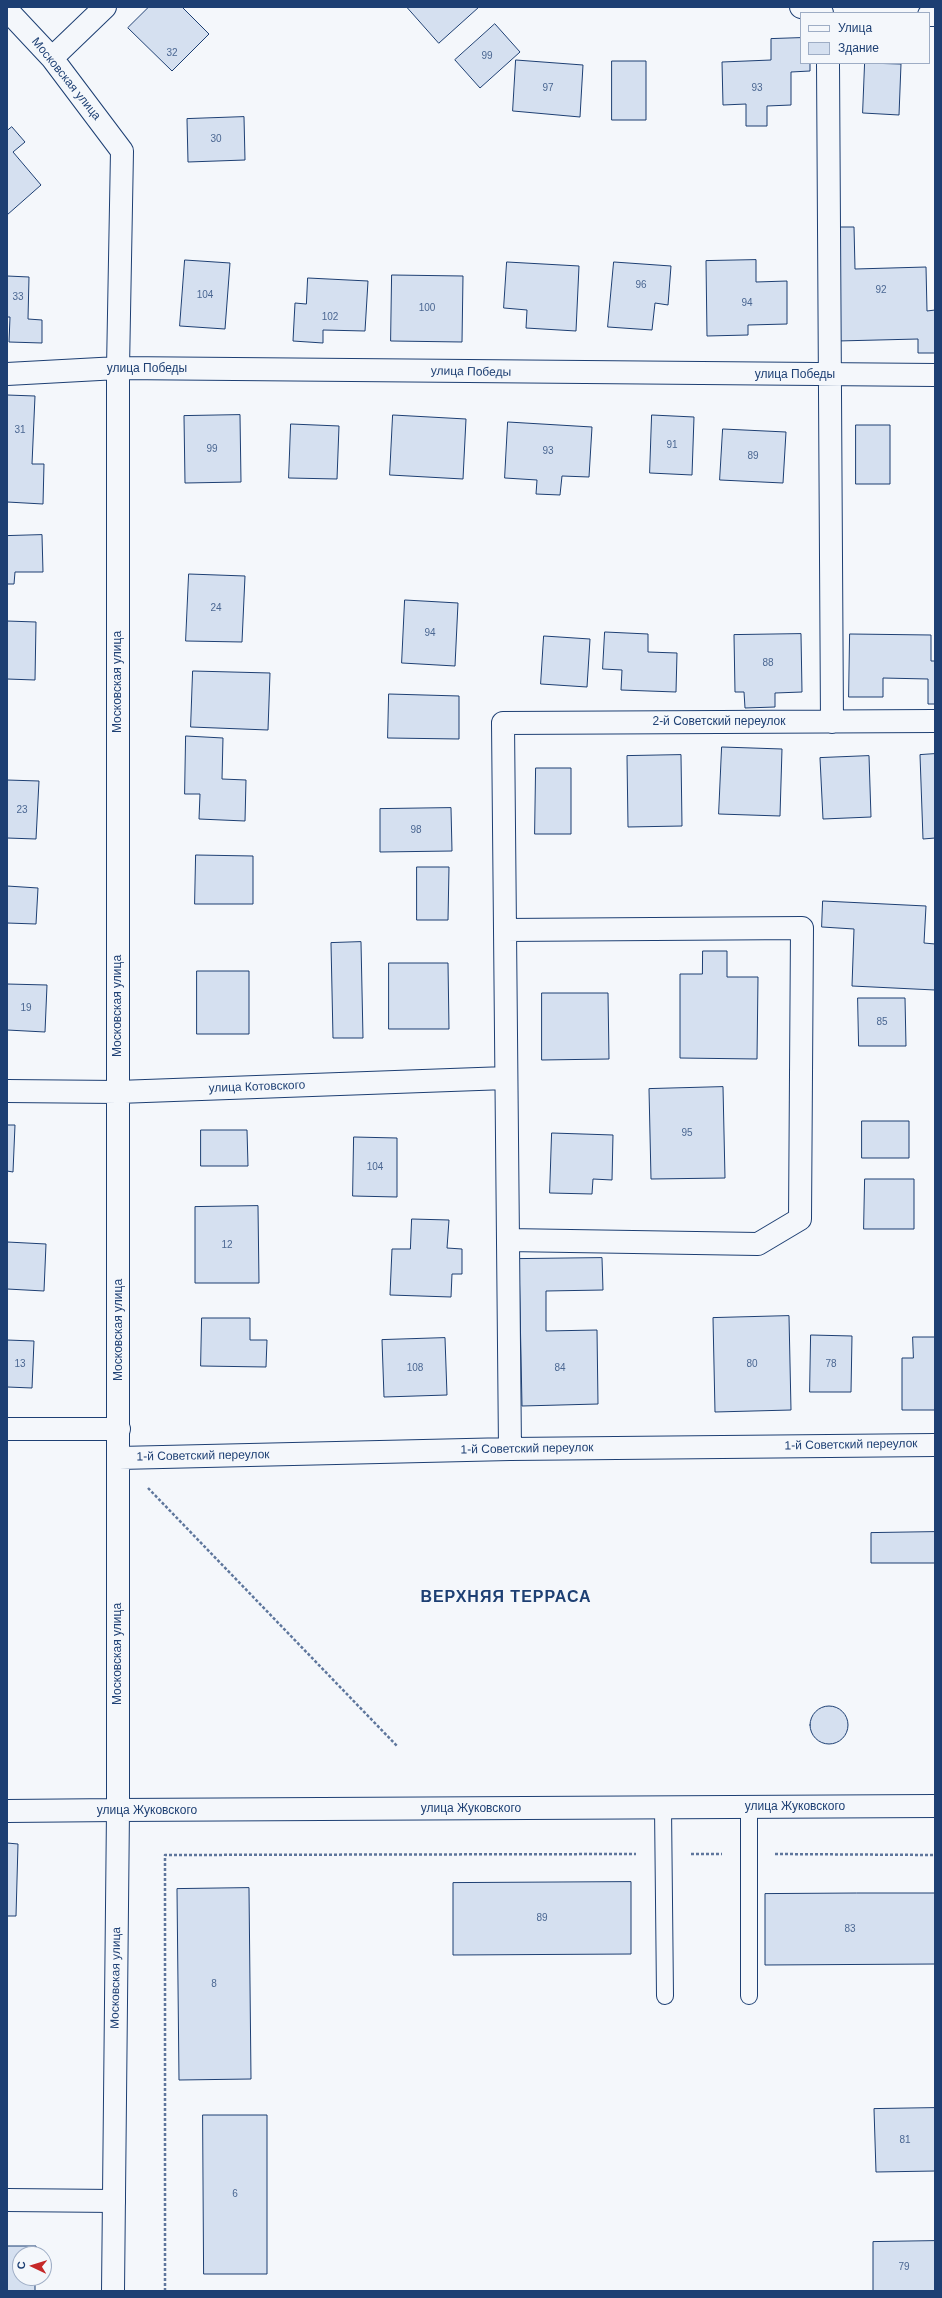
<!DOCTYPE html>
<html>
<head>
<meta charset="utf-8">
<style>
  body { margin:0 }
  #map { position:relative; width:942px; height:2298px; overflow:hidden; background:#f4f7fb; font-family:Helvetica,sans-serif }
  canvas { display:block }
  .frame { position:absolute; inset:0; border:8px solid #1d3f73; pointer-events:none }
  .legend { position:absolute; left:800px; top:12px; width:130px; height:52px; box-sizing:border-box; background:#f4f7fb; border:1px solid #9eadc5; margin:0; padding:5px 7px; list-style:none; font-size:12px; color:#1d3f73 }
  .legend li { display:flex; align-items:center; gap:8px; height:20px }
  .legend b { width:20px; border:1px solid #9eadc5 }
  .north { position:absolute; left:12px; top:2246px; width:40px; height:40px; box-sizing:border-box; background:#f4f7fb; border:1px solid #9eadc5; border-radius:50%; rotate:274deg; font-size:11px; font-weight:700; line-height:16px; text-align:center; color:#1d3f73 }
  .north::after { content:''; display:block; margin:auto; width:14px; height:18px; background:#c62828; clip-path:polygon(50% 0,100% 100%,50% 72%,0 100%) }
</style>
</head>
<body>
<div id="map">
<canvas width="942" height="2298"></canvas>
<div class="frame"></div>
<ul class="legend">
<li><b style="height:5px;background:#f4f7fb"></b>Улица</li>
<li><b style="height:11px;background:#d5e0f0"></b>Здание</li>
</ul>
<div class="north">С</div>
</div>
<script>
const ctx = document.querySelector('canvas').getContext('2d');
ctx.lineJoin = 'round';
function paint(path, color) {
  ctx.fillStyle = color;
  ctx.fill(path, 'evenodd');
}
function trace(path, color, width, dash) {
  ctx.strokeStyle = color;
  ctx.lineWidth = width;
  ctx.lineCap = dash ? 'butt' : 'round';
  ctx.setLineDash(dash || []);
  ctx.stroke(path);
}
function drawText(font, color, halo, rows, align = 'center') {
  ctx.font = font + ' Helvetica,sans-serif';
  ctx.lineWidth = 3;
  ctx.setLineDash([]);
  ctx.textBaseline = 'middle';
  ctx.strokeStyle = halo;
  ctx.fillStyle = color;
  for (const [text, x, y, turn = 0] of rows) {
    ctx.save();
    ctx.translate(x, y);
    ctx.rotate((+turn || 0) * Math.PI / 180);
    ctx.textAlign = isNaN(turn) ? turn : align;
    if (halo) ctx.strokeText(text, 0, 0);
    ctx.fillText(text, 0, 0);
    ctx.restore();
  }
}
const building = new Path2D(`
  M149,7H182L209,34L172,71L128,28Z
  M407,7H479L439,43Z
  M495,24L520,52L480,88L455,60Z
  M801,38V63H810V71L791,72V105L767,106V126H746V104L723,105L722,62L771,60V39Z
  M516,60L583,65L580,117L513,111Z
  M612,61H646V120H612Z
  M865,63L901,64L899,115L863,113Z
  M244,117L245,160L188,162L187,119Z
  M12,127L25,142L13,152L41,185L7,215V131Z
  M834,227H854L855,269L926,267L927,311L935,310V353H918V339L838,341Z
  M185,260L230,263L225,329L180,326Z
  M756,260V282L787,281V324L748,325V335L707,336L706,261Z
  M507,262L579,266L576,331L526,328L527,310L504,308Z
  M614,262L671,266L668,305L655,303L652,330L608,327Z
  M392,275L463,276L462,342L391,341Z
  M7,276L29,277L28,319L42,320V343L9,342L10,317H7Z
  M308,278L368,281L365,331L323,330V343L293,341L295,303L306,304Z
  M7,395L35,396L32,464H44L43,504L7,502Z
  M240,415L241,482L185,483L184,416Z
  M393,415L466,419L463,479L390,475Z
  M652,415L694,417L692,475L650,473Z
  M508,422L592,427L589,477L562,476L560,495L536,494L537,480L505,478Z
  M291,424L339,426L337,479L289,478Z
  M856,425H890V484H856Z
  M723,429L786,432L783,483L720,480Z
  M42,535L43,572H15L14,584H7V536Z
  M189,574L245,576L242,642L186,641Z
  M405,600L458,603L455,666L402,663Z
  M7,621L36,622L35,680L7,679Z
  M605,632L648,634V652L677,653L676,692L621,690L622,670L603,669Z
  M801,634L802,692L775,693V707L745,708L744,692H735L734,635Z
  M850,634L931,635V661H935V704H928V679L883,678V697H849Z
  M544,636L590,639L587,687L541,684Z
  M193,671L270,673L268,730L191,727Z
  M389,694L459,696V739L388,738Z
  M186,736L223,738L222,779L246,780L245,821L199,819L200,794H185Z
  M722,747L782,749L780,816L719,814Z
  M935,754V838L923,839L920,755Z
  M681,755L682,826L628,827L627,756Z
  M869,756L871,817L823,819L820,758Z
  M536,768H571V834H535Z
  M7,780L39,781L36,839L7,838Z
  M451,808L452,851L380,852V809Z
  M196,855L253,856V904H195Z
  M417,867H449L448,920H417Z
  M7,886L38,888L36,924L7,923Z
  M823,901L926,906L924,943L935,944V990L852,986L854,929L822,927Z
  M361,942L363,1038H333L331,943Z
  M703,951H727V977H758L757,1059L680,1058V974H702Z
  M389,963H448L449,1029H389Z
  M197,971H249V1034H197Z
  M7,984L47,985L45,1032L7,1030Z
  M542,993H608L609,1059L542,1060Z
  M858,998H905L906,1046H859Z
  M723,1087L725,1178L651,1179L649,1089Z
  M862,1121H909V1158H862Z
  M7,1125H15L13,1172L7,1171Z
  M201,1130H247L248,1166H201Z
  M552,1133L613,1135L612,1180L593,1179L592,1194L550,1193Z
  M354,1137L397,1138V1197L353,1196Z
  M865,1179H914V1229H864Z
  M258,1206L259,1283H195V1207Z
  M412,1219L449,1220L447,1248L462,1249V1274H452L451,1297L390,1295L392,1249H410Z
  M7,1242L46,1244L44,1291L7,1289Z
  M602,1258L603,1290L546,1291V1331L597,1330L598,1404L522,1406L519,1259Z
  M789,1316L791,1410L715,1412L713,1318Z
  M202,1318H250V1340H267L266,1367L201,1366Z
  M811,1335L852,1336L851,1392H810Z
  M913,1337H935V1410H902V1358H913Z
  M445,1338L447,1395L384,1397L382,1340Z
  M7,1340L34,1341L32,1388L7,1387Z
  M935,1532V1563H871V1533Z
  M810 1725a19 19 0 1 1 38 0a19 19 0 1 1-38 0Z
  M7,1843L18,1844L16,1916H7Z
  M631,1882V1954L453,1955V1883Z
  M249,1888L251,2079L179,2080L177,1889Z
  M857,1893H935V1964L765,1965V1894Z
  M935,2108V2171L876,2172L874,2109Z
  M203,2115H267V2274H204Z
  M935,2241V2291H873V2242Z
  M7,2246H36V2254H20V2278H35V2291H7Z`);
paint(building, '#d5e0f0');
trace(building, '#1d3f73', 1);
const service = new Path2D(`
  M663,1807L665,1996
  M749,1996V1807`);
const minor = new Path2D(`
  M801,7L822,13
  M7,10L52,58L122,151L118,368V1810L7,1811
  M929,15H935
  M52,58L105,7
  M828,63L832,722
  M7,374L118,368L935,375
  M505,930L802,928L800,1219L758,1244L508,1240
  M7,1091L118,1092L506,1078
  M7,1429H119
  M510,1449L503,723L935,721
  M119,1458L510,1449L935,1445
  M7,2200L114,2201`);
const tertiary = new Path2D(`
  M113,2291L118,1810L935,1806`);
trace(service, '#1d3f73', 18);
trace(minor, '#1d3f73', 24);
trace(tertiary, '#1d3f73', 24);
trace(new Path2D(`
  M148,1488L398,1747
  M691,1854H722
  M775,1854L935,1855
  M165,2291V1855L636,1854`), '#5e769c', 2.5, [3, 2]);
trace(service, '#f4f7fb', 16);
trace(minor, '#f4f7fb', 22);
trace(tertiary, '#f4f7fb', 22);
drawText('10px', '#4b6792', null, [
  ["32",172,53],
  ["99",487,56],
  ["97",548,88],
  ["93",757,88],
  ["30",216,139],
  ["96",641,285],
  ["92",881,290],
  ["104",205,295],
  ["33",18,297],
  ["94",747,303],
  ["100",427,308],
  ["102",330,317],
  ["31",20,430],
  ["91",672,445],
  ["99",212,449],
  ["93",548,451],
  ["89",753,456],
  ["24",216,608],
  ["94",430,633],
  ["88",768,663],
  ["23",22,810],
  ["98",416,830],
  ["19",26,1008],
  ["85",882,1022],
  ["95",687,1133],
  ["104",375,1167],
  ["12",227,1245],
  ["13",20,1364],
  ["80",752,1364],
  ["78",831,1364],
  ["108",415,1368],
  ["84",560,1368],
  ["89",542,1918],
  ["83",850,1929],
  ["8",214,1984],
  ["81",905,2140],
  ["6",235,2194],
  ["79",904,2267]
]);
drawText('12px', '#1d3f73', '#f4f7fb', [
  ["Московская улица",66,79,51],
  ["улица Победы",147,369],
  ["улица Победы",471,372,1],
  ["улица Победы",795,375],
  ["Московская улица",118,682,-90],
  ["2-й Советский переулок",719,722],
  ["Московская улица",118,1006,-90],
  ["улица Котовского",257,1087,-2],
  ["Московская улица",119,1330,-90],
  ["1-й Советский переулок",851,1445,-1],
  ["1-й Советский переулок",527,1449,-1],
  ["1-й Советский переулок",203,1456,-1],
  ["Московская улица",118,1654,-90],
  ["улица Жуковского",795,1807],
  ["улица Жуковского",471,1809],
  ["улица Жуковского",147,1811],
  ["Московская улица",116,1978,-89]
]);
ctx.letterSpacing = '1px';
drawText('bold 16px', '#1d3f73', '#f4f7fb', [
  ["ВЕРХНЯЯ ТЕРРАСА",506,1598]
]);
ctx.letterSpacing = '0px';
</script>
</body>
</html>
